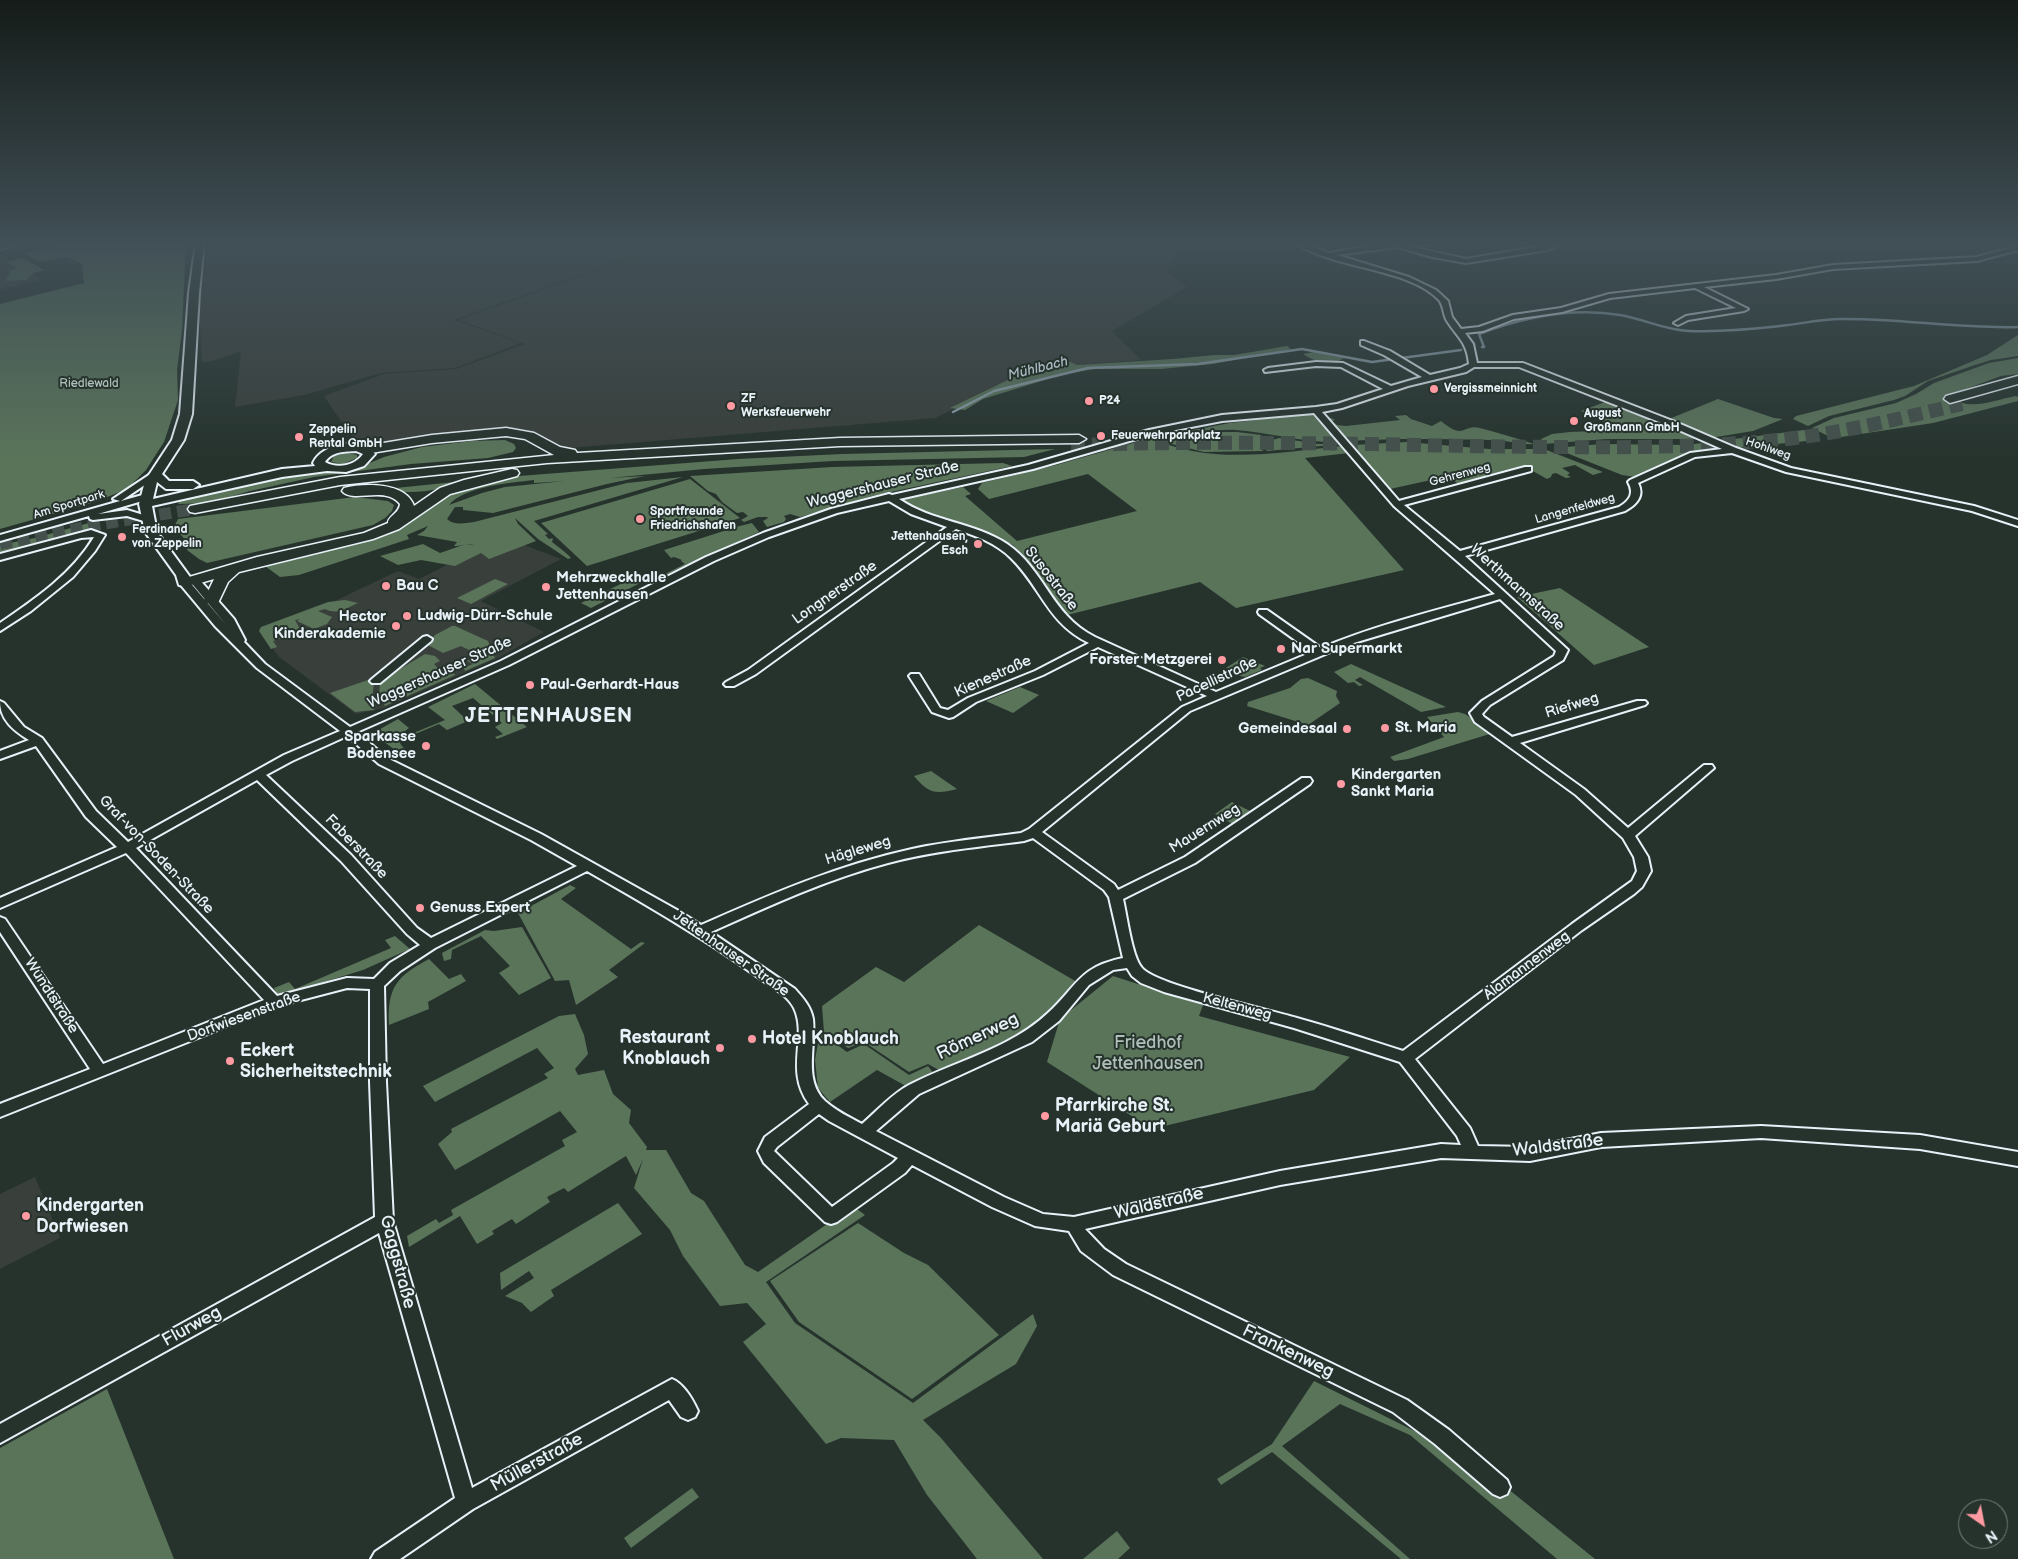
<!DOCTYPE html>
<html>
<head>
<meta charset="utf-8">
<style>
  body { margin:0 }
  #map { position:relative; width:2018px; height:1559px; overflow:hidden; background:#26332d; font-family:"Balsamiq Sans",sans-serif }
  canvas { display:block }
  .north { position:absolute; left:1958px; top:1499px; width:50px; height:50px; box-sizing:border-box; background:#26332d; border:1px solid #747f7e; border-radius:50%; rotate:147deg; font-size:14px; font-weight:700; line-height:20px; text-align:center; color:#e8f1f8 }
  .north::after { content:''; display:block; margin:auto; width:18px; height:22px; background:#ff9aa2; clip-path:polygon(50% 0,100% 100%,50% 72%,0 100%) }
</style>
</head>
<body>
<div id="map">
<canvas width="2018" height="1559"></canvas>
<div class="north">N</div>
</div>
<script>
const ctx = document.querySelector('canvas').getContext('2d');
ctx.lineJoin = 'round';
function paint(path, color) {
  ctx.fillStyle = color;
  ctx.fill(path, 'evenodd');
}
function trace(path, color, width, dash) {
  ctx.strokeStyle = color;
  ctx.lineWidth = width;
  ctx.lineCap = dash ? 'butt' : 'round';
  ctx.setLineDash(dash || []);
  ctx.stroke(path);
}
function drawText(font, color, halo, rows, align = 'center') {
  ctx.font = font + ' "Balsamiq Sans",sans-serif';
  ctx.lineWidth = 4;
  ctx.setLineDash([]);
  ctx.textBaseline = 'middle';
  ctx.strokeStyle = halo;
  ctx.fillStyle = color;
  for (const [text, x, y, turn = 0] of rows) {
    ctx.save();
    ctx.translate(x, y);
    ctx.rotate((+turn || 0) * Math.PI / 180);
    ctx.textAlign = isNaN(turn) ? turn : align;
    if (halo) ctx.strokeText(text, 0, 0);
    ctx.fillText(text, 0, 0);
    ctx.restore();
  }
}
paint(new Path2D(`
  M210,242H674L454,320L521,343L455,368L381,373L304,395L235,407L241,351L213,361L202,362L199,310L204,268Z
  M676,242H1171L1181,246L1167,272L1187,287L1112,331L1141,360L1036,368L935,418L570,448L533,436L511,431L377,446L363,445L354,440L324,396L384,374L456,369L525,344L458,320Z
  M0,255L42,279L0,290Z
  M503,537L561,559L481,601L544,632L500,657L384,708L356,714L279,657L263,635L398,571L419,579Z
  M35,1177L60,1238L0,1269V1194Z`), '#393f3b');
paint(new Path2D(`
  M73,242H186L182,330L177,370L178,400L164,442L146,470L127,489L95,502L0,529V304L84,283L82,264L67,257L40,262L24,253Z
  M23,258L44,270L33,273L26,280L6,281L10,271L18,268L6,262Z
  M2018,335V356L1991,360L1972,366L1928,381L1905,396L1894,400L1829,416L1808,426L1793,419L1796,416L1914,386L1987,355Z
  M1287,346L1291,349L1213,364L1161,369H1095L1064,374L983,399L965,410L950,408L1012,378L1039,369L1056,366L1068,361L1077,365L1173,359L1215,355H1234Z
  M1314,352L1344,358C1331,367 1315,362 1303,354Z
  M2018,358V374L2001,376L1947,396C1970,412 1990,401 2016,396L2018,397V401L1933,423L1841,437L1826,435L1812,428L1834,418L1896,403L1916,394L1934,383L1989,363Z
  M1718,399L1774,418L1783,419L1753,431L1710,438L1669,419Z
  M1605,402L1612,403L1703,439H1606L1544,444L1541,439L1552,434L1570,432L1619,430L1581,411Z
  M1309,414L1318,417L1339,442C1305,443 1271,433 1236,430C1213,429 1190,434 1168,440L1162,436L1230,423Z
  M1406,415L1411,419L1432,426L1441,421C1465,441 1462,424 1480,428C1498,433 1517,438 1534,444C1520,445 1506,440 1492,440C1444,439 1396,438 1349,441L1327,416L1335,420L1332,421L1337,425L1346,426L1400,420L1395,416Z
  M1804,430L1810,431L1820,438L1817,440L1736,448L1719,441Z
  M1212,432H1237L1261,435L1262,439L1260,446L1263,451L1204,452L1168,443L1188,436Z
  M1151,438C1212,466 1279,452 1343,446L1349,453L1305,458L1404,570L1236,608L1200,582L1063,616L1025,558L1013,545L961,524L907,506L903,501L905,499L963,487L971,494L965,496L1017,541L1137,511L1088,474L989,499L978,489L982,483L1056,465Z
  M1279,438L1318,444H1342L1267,451L1264,446L1266,442Z
  M505,440L514,444L516,448L513,452L488,458L411,464L314,477L250,491L210,503L178,504L182,499L288,473L358,468L384,457L422,447L471,441Z
  M1406,442L1489,449H1544L1603,472L1593,475L1575,465L1562,468L1570,473L1567,475L1571,477L1566,478L1556,473L1552,474L1551,477L1547,479L1531,470L1534,469L1532,468L1462,486L1449,478H1440L1390,489L1353,445Z
  M1711,442L1718,446L1717,450L1689,454L1635,477L1622,475L1554,448L1602,444L1686,445Z
  M1055,449L1024,457L833,461L704,469L610,478L645,476L607,484L493,513L463,510V507H455L447,519C454,526 465,523 474,522L627,483L683,477L534,521L548,534L545,535L549,539L553,538L552,542C559,548 565,551 571,558L568,559L538,539L515,518L518,524L536,541L489,559L481,553L455,566L421,560L398,565L380,556L423,544L440,553L466,544L474,545C466,542 461,547 454,546L457,542L417,535L424,531L428,526L407,535L409,539L299,575L280,577L265,566L267,562L362,541L444,496L477,483L519,476L738,459L842,454ZM534,480V483L565,481L505,487L482,493L449,505C465,486 510,483 534,480Z
  M347,453L357,455V458L343,464L331,462L334,456Z
  M1003,463L1012,466L872,496L800,517L790,514L784,516L786,519L784,522L767,527L763,521L768,518L767,517H758L744,522L741,520L748,516L743,512L737,513L722,502L716,494L708,491L690,476L832,467Z
  M690,479L740,518L587,566L541,523Z
  M464,481C442,490 410,496 386,489Z
  M355,497L388,501L394,505L392,511L385,518L373,525L207,563L199,559L187,550L188,543L174,527L178,519Z
  M96,521L89,529L0,555V545L35,538Z
  M752,523L759,532L661,577L648,579L591,608L581,603L627,581L629,576L635,575L638,578L654,571L665,574L685,564L681,561L682,560L674,557L671,558L664,550L727,530L730,532L728,529Z
  M495,579L508,584L471,604L457,598Z
  M1560,588L1649,647L1594,665L1517,597Z
  M345,600L358,603C345,609 338,615 325,609L318,611L332,617L327,624L314,629L297,621L300,619L295,620L301,631L273,641L277,647L271,649L259,631L261,627L328,602Z
  M452,626H455L488,641L495,658L465,671L464,668L473,664L467,661L484,654L474,648L469,650L461,646L443,653L428,645L435,635Z
  M425,654L435,656L440,661L434,664L444,675L453,672L455,675L385,706L379,695L380,683L390,675Z
  M1243,657L1265,666L1260,668L1262,670L1245,677L1226,673L1235,672L1226,668Z
  M1351,664L1446,707L1421,712L1360,677L1355,680L1363,685L1359,686L1354,682L1348,683L1334,672Z
  M1308,678L1337,691L1336,696L1340,703L1308,725L1247,706L1248,702L1290,688L1301,679Z
  M368,680L374,683L372,698L377,703L374,710L355,712L330,693Z
  M475,684L527,727L497,739L495,737L503,734L495,727L502,723L473,698L452,706L468,721L447,730L439,724L413,735L411,734L445,720L428,707Z
  M1020,687L1039,695L1013,713L986,701Z
  M1458,712L1465,714L1493,733L1408,759L1394,761L1390,757L1444,737L1427,717Z
  M398,719L409,728L397,737L401,745L406,750L399,753L375,735V732Z
  M931,771L957,789C935,795 928,793 914,776Z
  M1232,802L1254,813L1236,826L1215,814Z
  M570,885L576,888L561,899L631,949L641,942L645,943L609,970L618,977L576,1005L569,980L555,981L518,913Z
  M979,925L1077,982L1044,1020L1016,1040L939,1070L928,1064L909,1072L864,1042L848,1048L824,1032L822,1006L876,967L904,982Z
  M522,927L551,978L519,995L499,973L510,966L481,936L452,950L451,959L444,961L442,953L485,930L494,931Z
  M395,936L410,949L363,970L278,996L274,988L289,982L295,989L391,948L385,940Z
  M429,959L449,979L461,974L466,981L428,1002L429,1009L389,1025C387,987 397,976 429,959Z
  M1113,976L1203,1005L1199,1016L1350,1057L1314,1090L1152,1129L1047,1062L1060,1019Z
  M575,1014L584,1035L588,1054L575,1069L578,1075L604,1070L613,1094L631,1110L629,1123L647,1147L646,1150H666L691,1193L704,1201L745,1265L758,1272L853,1206L865,1215L766,1282L795,1323L913,1403L1033,1314L1037,1326L1016,1364L923,1420L941,1438L1043,1559H977L927,1495L894,1440L841,1438L826,1444L743,1342L766,1324L747,1303L720,1306L683,1256L670,1230L634,1188L643,1159L636,1175L626,1156L568,1192L564,1188L547,1197L550,1202L516,1224L512,1219L492,1231L494,1234L477,1244L460,1216L409,1247L407,1236L436,1219L439,1223L453,1215L451,1210L565,1146L562,1140L577,1132L560,1111L455,1170L438,1144L452,1132L451,1129L548,1078L544,1074L554,1068L537,1048L435,1102L423,1086L559,1016Z
  M820,1032L847,1052L864,1044L909,1075L928,1066L934,1074L904,1085L877,1070L830,1102L818,1088L815,1060Z
  M618,1203L642,1234L551,1290L554,1296L531,1312L522,1303L505,1296L534,1278L529,1271L501,1290L500,1273Z
  M858,1223L904,1253L928,1265L999,1335L912,1399L799,1322L770,1281Z
  M1314,1381L1471,1459L1595,1559H1557L1410,1435L1340,1404L1282,1446L1410,1559H1401L1272,1452L1221,1485L1217,1479L1272,1444Z
  M107,1389L174,1559H0V1448Z
  M692,1488L699,1497L631,1548L624,1538Z
  M1117,1531L1130,1548L1118,1559H1083Z`), '#5a745a');
trace(new Path2D(`
  M1482,347H1484L1479,334C1524,317 1571,307 1620,315C1644,319 1664,330 1689,331C1722,332 1755,329 1788,325C1805,323 1822,319 1840,319C1900,318 1958,329 2018,327
  M953,412L994,391L1088,368L1198,364L1302,349L1372,362L1461,350`), '#8c9ea8', 2.5);
trace(new Path2D(`
  M0,544L101,524L195,509`), '#43504b', 12, [12, 6]);
trace(new Path2D(`
  M1071,445C1203,441 1335,443 1467,446C1570,447 1674,450 1777,440C1840,434 1901,418 1962,404`), '#43504b', 14, [14, 7]);
const minor = new Path2D(`
  M16,242H27L0,249V245Z
  M1295,242H1303L1329,253L1374,245L1438,242L1435,244L1408,246L1466,259L1565,242L1548,250L1466,263L1432,257L1397,247L1337,255L1409,277L1436,290L1448,301L1452,317L1461,329L1479,327L1513,315L1561,308L1609,294L1776,275L1833,265L1977,257L2018,246V250L1977,261L1833,269L1776,279L1704,287L1748,309L1744,311L1688,320L1678,325L1674,323L1686,316L1736,308L1695,288L1610,298L1562,312L1514,319L1483,331L1465,333L1473,344L1477,363H1523L1678,423L1736,448L1791,468L1974,506L2018,520V526L1972,511L1786,472L1732,453L1695,457L1638,483C1645,496 1636,505 1625,511L1465,556L1568,650L1563,660L1490,705L1482,714L1484,717L1512,737L1637,701H1645L1647,703L1645,705L1520,743L1584,789L1628,828L1704,765H1712L1714,768L1635,836L1648,857L1651,871L1642,887L1634,894L1582,930L1415,1059L1470,1128L1478,1146L1530,1147L1601,1133L1761,1126L1920,1135L2018,1152V1166L1920,1149L1761,1138L1601,1147L1530,1161L1441,1158L1280,1185L1085,1229L1104,1249L1126,1264L1407,1400L1449,1430L1507,1480L1510,1487L1507,1494L1500,1497L1493,1494L1435,1444L1393,1412L1113,1275L1081,1251L1069,1231L1035,1226L992,1207L912,1165L905,1173L837,1222L831,1224L825,1222L764,1163L758,1151L765,1137L809,1104C784,1070 808,1037 794,1008C787,994 768,985 756,976C702,937 645,904 587,871L435,948L400,971L384,986L386,1082L393,1221L472,1488L672,1379C684,1384 693,1400 698,1411L695,1417L688,1420L681,1417L669,1400L473,1509L400,1559H371L375,1552L455,1498L379,1233L0,1443V1424L375,1217L370,1082V989L347,988L278,1006L0,1117V1104L90,1069L0,932V917L5,919L103,1064L264,1000L126,853L0,908V898L117,847L86,817L36,746L0,759V751L29,740C14,731 0,720 0,701L4,703L24,727L42,738L96,811L128,842L284,755L340,731L257,668L215,626L180,584L179,582L180,580H188L227,626L189,580L190,578H198L234,619L245,640L244,642L265,664L350,727L501,661L706,557L763,533L831,509L889,494L892,495L1028,465L1149,430L1222,415L1316,407L1337,404L1383,389L1341,367L1316,366L1265,372L1264,370L1268,368L1316,362L1343,363L1391,386L1422,377L1384,355L1361,345V341H1364L1390,351L1430,375L1460,368L1469,364C1467,342 1458,338 1447,321C1443,315 1444,306 1439,300C1408,267 1330,269 1295,242ZM1474,367H1519L1672,427L1722,449L1690,453L1630,480L1628,482C1635,494 1629,501 1619,507L1460,551L1404,505L1531,471V467H1525L1399,501L1322,412L1342,408L1408,386L1466,372ZM1314,413L1394,506L1495,594C1437,610 1376,625 1321,648L1267,610H1259L1258,612L1259,614L1312,652L1216,692L1095,637C1051,615 1045,570 1007,544C974,522 932,522 899,499L1033,469L1150,435L1222,421ZM889,501L911,514L947,527L748,670L726,682L724,684L726,686H734L756,674L956,529C976,536 996,543 1011,558C1041,587 1048,624 1089,643L1035,671L968,698L948,710L940,708L919,674H911L909,676L932,712L949,718L953,717L976,702L1043,675L1098,647L1207,696L1182,707L1029,829L1021,833C985,838 948,841 912,849C838,865 769,895 701,925L677,910L541,834L387,758L357,732L509,665L714,561L769,537L837,513ZM1500,599L1556,651L1554,656L1482,701L1470,713L1475,722L1576,795L1623,838L1634,857L1637,871L1632,881L1572,924L1403,1051C1368,1040 1333,1028 1297,1018C1268,1009 1158,986 1142,968C1132,957 1127,916 1123,899L1195,863L1310,784L1312,781L1310,778H1302L1185,857L1118,890L1114,884L1042,832L1190,711L1347,645ZM347,736L379,764L531,840L577,866L431,938L417,928L351,855L266,775L292,761ZM257,780L341,861L407,934L420,945L390,963L374,979L347,978L277,996L136,848ZM1033,838L1104,890L1109,897L1123,958C1078,967 1077,987 1048,1013C1010,1049 955,1061 909,1085C892,1094 877,1111 862,1124C849,1117 836,1111 825,1101C803,1080 816,1046 813,1019C811,1007 803,998 795,989L711,932C769,906 827,879 888,863C933,851 978,847 1024,841ZM1127,968L1132,976L1141,983L1164,992L1294,1028L1400,1062L1457,1136L1461,1145L1441,1144L1280,1171L1074,1217L1043,1214L1004,1197L876,1131L919,1094L1032,1042L1059,1021L1089,985L1113,970ZM819,1114L829,1121L898,1158L893,1163L832,1207L774,1151L777,1147Z
  M155,471L158,472V476L121,501L146,494L151,497L149,499L98,514L127,510L150,517V521L147,522L127,516L93,520L90,519L89,516L0,541V535L120,501L113,499Z
  M91,530L105,535L95,551L73,577L31,611L0,631V623C35,599 72,574 94,537L81,538L0,560V554Z
  M427,636L432,639L431,641L380,683H372L370,681L372,679L423,637Z`);
const major = new Path2D(`
  M196,242H204L199,293L192,414L184,440L162,474L169,481H193L199,485L193,489H166L157,482L153,499L282,469L315,466L313,463C322,443 361,436 375,454L364,466L346,472L327,471L282,477L152,506L157,532L190,577H199L201,580L199,583L184,586L179,585L176,575L145,532L139,504L145,481L172,440L180,414L189,293ZM356,451L363,454C355,466 337,469 325,462C332,451 345,452 356,451Z`);
const highway = new Path2D(`
  M2018,376V384L1950,403L1944,399L1946,396Z
  M506,428L534,433L560,447L575,450L577,453L840,438L1079,435L1086,439L1079,443L840,446L547,463L340,485L195,513L190,512L188,509L190,506L195,505L340,477L554,455L525,439L506,436L432,443L365,454L358,450L365,446L432,435Z
  M512,469L517,470L519,473L517,476L450,494L399,529L373,539L239,572L228,582L218,603H206L204,600L214,579L194,585L189,583L186,580L189,577L257,557L364,533L388,523C388,516 399,514 400,504C385,485 353,504 342,491L344,488C364,483 406,482 414,506L440,488L464,480Z`);
trace(minor, '#e8f1f8', 4);
trace(major, '#e8f1f8', 4);
trace(highway, '#e8f1f8', 3);
paint(minor, '#26332d');
paint(major, '#26332d');
paint(highway, '#26332d');
const sky = ctx.createLinearGradient(0, 0, 0, 460);
sky.addColorStop(0, '#151c19');
sky.addColorStop(0.53, '#415057');
sky.addColorStop(1, '#41505700');
ctx.fillStyle = sky;
ctx.fillRect(0, 0, 2018, 460);
for (const [x, y, r, color] of [
  [1434,389,5,"#ff9aa2"],
  [1089,401,5,"#ff9aa2"],
  [731,406,5,"#ff9aa2"],
  [1574,421,5,"#ff9aa2"],
  [1101,436,5,"#ff9aa2"],
  [299,437,5,"#ff9aa2"],
  [640,519,5,"#ff9aa2"],
  [122,537,5,"#ff9aa2"],
  [978,544,5,"#ff9aa2"],
  [386,586,5,"#ff9aa2"],
  [546,587,5,"#ff9aa2"],
  [407,616,5,"#ff9aa2"],
  [396,626,5,"#ff9aa2"],
  [1281,649,5,"#ff9aa2"],
  [1222,660,5,"#ff9aa2"],
  [530,685,5,"#ff9aa2"],
  [1385,728,5,"#ff9aa2"],
  [1347,729,5,"#ff9aa2"],
  [426,746,5,"#ff9aa2"],
  [1341,784,5,"#ff9aa2"],
  [420,908,5,"#ff9aa2"],
  [752,1039,5,"#ff9aa2"],
  [720,1048,5,"#ff9aa2"],
  [230,1061,5,"#ff9aa2"],
  [1045,1116,5,"#ff9aa2"],
  [26,1216,5,"#ff9aa2"]
]) {
  const dot = new Path2D();
  dot.arc(x, y, r, 0, 2 * Math.PI);
  ctx.fillStyle = color;
  ctx.fill(dot);
  trace(dot, '#26332d', 2);
}
drawText('12px', '#afbfb9', '#26332d', [
  ["Riedlewald",89,384]
]);
drawText('bold 12px', '#e8f1f8', '#26332d', [
  ["Vergissmeinnicht",1444,389],
  ["ZF",741,399],
  ["Werksfeuerwehr",741,413],
  ["P24",1099,401],
  ["August",1584,414],
  ["Großmann GmbH",1584,428],
  ["Zeppelin",309,430],
  ["Rental GmbH",309,444],
  ["Feuerwehrparkplatz",1111,436],
  ["Sportfreunde",650,512],
  ["Friedrichshafen",650,526],
  ["Ferdinand",132,530],
  ["von Zeppelin",132,544],
  ["Jettenhausen,",968,537,"right"],
  ["Esch",968,551,"right"]
], 'left');
drawText('12px', '#e8f1f8', '#26332d', [
  ["Hohlweg",1768,449,19],
  ["Gehrenweg",1460,475,-15],
  ["Am Sportpark",69,505,-17],
  ["Langenfeldweg",1575,509,-16]
]);
drawText('italic 14px', '#aab9c2', '#26332d', [
  ["Mühlbach",1038,369,-14]
]);
drawText('15px', '#e8f1f8', '#26332d', [
  ["Waggershauser Straße",883,485,-14],
  ["Susostraße",1051,579,52],
  ["Werthmannstraße",1517,588,42],
  ["Longnerstraße",835,593,-35],
  ["Waggershauser Straße",440,673,-24],
  ["Kienestraße",993,677,-24],
  ["Pacellistraße",1217,680,-25],
  ["Riefweg",1572,706,-17],
  ["Mauernweg",1205,829,-32],
  ["Faberstraße",356,847,46],
  ["Hägleweg",858,851,-17],
  ["Graf-von-Soden-Straße",156,855,46],
  ["Jettenhauser Straße",731,954,35],
  ["Alamannenweg",1527,966,-37],
  ["Wundtstraße",51,996,57],
  ["Keltenweg",1237,1007,15],
  ["Dorfwiesenstraße",244,1017,-20]
]);
drawText('bold 15px', '#e8f1f8', '#26332d', [
  ["Mehrzweckhalle",556,578],
  ["Jettenhausen",556,595],
  ["Bau C",396,586],
  ["Ludwig-Dürr-Schule",417,616],
  ["Hector",386,617,"right"],
  ["Kinderakademie",386,634,"right"],
  ["Nar Supermarkt",1291,649],
  ["Forster Metzgerei",1212,660,"right"],
  ["Paul-Gerhardt-Haus",540,685],
  ["St. Maria",1395,728],
  ["Gemeindesaal",1337,729,"right"],
  ["Sparkasse",416,737,"right"],
  ["Bodensee",416,754,"right"],
  ["Kindergarten",1351,775],
  ["Sankt Maria",1351,792],
  ["Genuss Expert",430,908]
], 'left');
drawText('18px', '#e8f1f8', '#26332d', [
  ["Römerweg",978,1037,-25],
  ["Waldstraße",1558,1146,-7],
  ["Waldstraße",1159,1204,-13],
  ["Gaggstraße",397,1262,75],
  ["Flurweg",192,1327,-29],
  ["Frankenweg",1288,1352,26],
  ["Müllerstraße",537,1463,-29]
]);
drawText('bold 18px', '#e8f1f8', '#26332d', [
  ["Restaurant",710,1038,"right"],
  ["Knoblauch",710,1059,"right"],
  ["Hotel Knoblauch",762,1039],
  ["Eckert",240,1051],
  ["Sicherheitstechnik",240,1072],
  ["Pfarrkirche St.",1055,1106],
  ["Mariä Geburt",1055,1127],
  ["Kindergarten",36,1206],
  ["Dorfwiesen",36,1227]
], 'left');
drawText('18px', '#afbfb9', '#26332d', [
  ["Friedhof",1148,1043],
  ["Jettenhausen",1148,1064]
]);
ctx.letterSpacing = '1px';
drawText('bold 20px', '#e8f1f8', '#26332d', [
  ["JETTENHAUSEN",549,717]
]);
ctx.letterSpacing = '0px';
</script>
</body>
</html>
